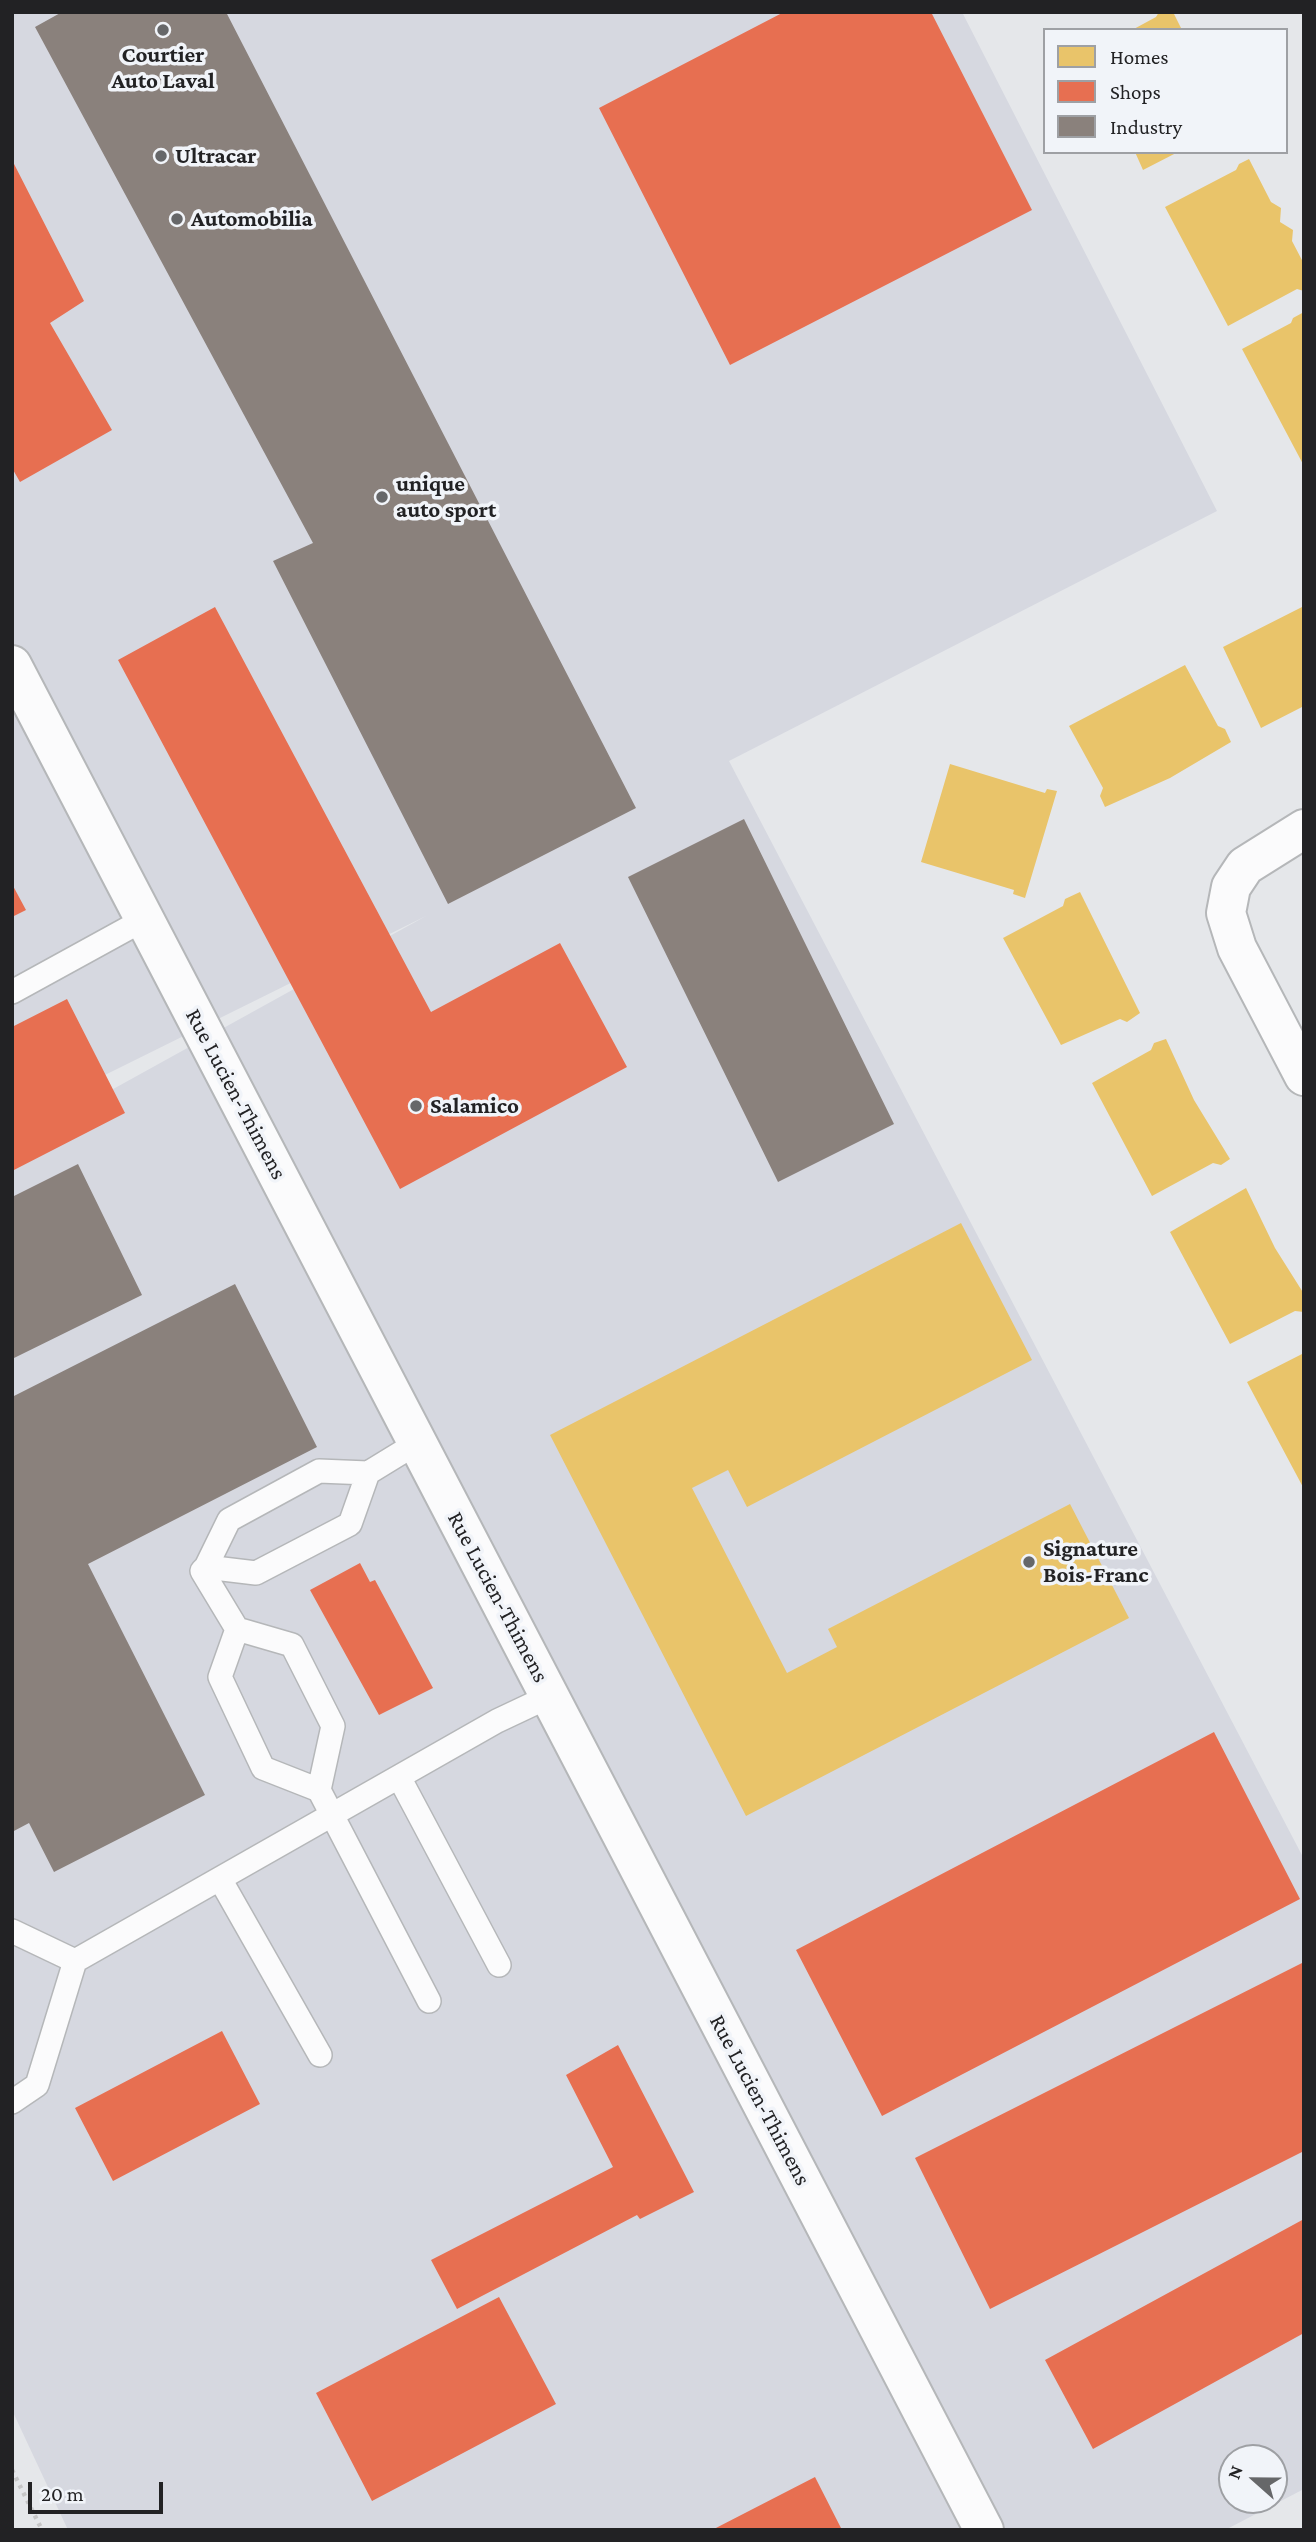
<!DOCTYPE html>
<html>
<head>
<meta charset="utf-8">
<style>
  body { margin:0 }
  #map { position:relative; width:1316px; height:2542px; overflow:hidden; background:#e5e7ea; font-family:"Crimson Pro",serif }
  canvas { display:block }
  .frame { position:absolute; inset:0; border:14px solid #222224; pointer-events:none }
  .legend { position:absolute; left:1043px; top:28px; width:245px; height:126px; box-sizing:border-box; background:#f1f4f9; border:2px solid #9ea0a4; margin:0; padding:9px 12px; list-style:none; font-size:21px; color:#222224 }
  .legend li { display:flex; align-items:center; gap:14px; height:35px }
  .legend b { width:35px; border:2px solid #9ea0a4 }
  .north { position:absolute; left:1218px; top:2444px; width:70px; height:70px; box-sizing:border-box; background:#f1f4f9; border:2px solid #9ea0a4; border-radius:50%; rotate:291deg; font-size:19px; font-weight:700; line-height:28px; text-align:center; color:#222224 }
  .north::after { content:''; display:block; margin:auto; width:24px; height:32px; background:#666769; clip-path:polygon(50% 0,100% 100%,50% 72%,0 100%) }
  .scale { position:absolute; left:28px; top:2482px; width:135px; height:32px; box-sizing:border-box; border:4px solid #222224; border-top:0; padding-left:9px; font-size:21px; line-height:24px; white-space:nowrap; color:#222224; -webkit-text-stroke:5px #f1f4f9; paint-order:stroke }
</style>
</head>
<body>
<div id="map">
<canvas width="1316" height="2542"></canvas>
<div class="frame"></div>
<ul class="legend">
<li><b style="height:19px;background:#e9c46a"></b>Homes</li>
<li><b style="height:19px;background:#e76f51"></b>Shops</li>
<li><b style="height:19px;background:#8a817c"></b>Industry</li>
</ul>
<div class="north">N</div>
<div class="scale">20 m</div>
</div>
<script>
const ctx = document.querySelector('canvas').getContext('2d');
ctx.lineJoin = 'round';
function paint(path, color) {
  ctx.fillStyle = color;
  ctx.fill(path, 'evenodd');
}
function trace(path, color, width, dash) {
  ctx.strokeStyle = color;
  ctx.lineWidth = width;
  ctx.lineCap = dash ? 'butt' : 'round';
  ctx.setLineDash(dash || []);
  ctx.stroke(path);
}
function drawText(font, color, halo, rows, align = 'center') {
  ctx.font = font + ' "Crimson Pro",serif';
  ctx.lineWidth = 7;
  ctx.setLineDash([]);
  ctx.textBaseline = 'middle';
  ctx.strokeStyle = halo;
  ctx.fillStyle = color;
  for (const [text, x, y, turn = 0] of rows) {
    ctx.save();
    ctx.translate(x, y);
    ctx.rotate((+turn || 0) * Math.PI / 180);
    ctx.textAlign = isNaN(turn) ? turn : align;
    if (halo) ctx.strokeText(text, 0, 0);
    ctx.fillText(text, 0, 0);
    ctx.restore();
  }
}
paint(new Path2D(`
  M12,12H962L1217,511L729,761L1304,1859V2489L1225,2530H68L12,2410V1145L426,916L12,1121ZM1232,2458H1274V2500H1232Z`), '#d6d8e0');
paint(new Path2D(`
  M1159,12H1173L1182,30H1132L1156,17Z
  M1135,152H1178L1143,170Z
  M1249,159L1271,202L1281,208L1280,222L1293,230L1292,241L1304,264V291L1297,289L1228,326L1165,207L1236,170L1239,164Z
  M1304,312V466L1242,349L1291,323L1293,318Z
  M1304,606V706L1261,728L1223,647Z
  M1185,665L1218,726L1225,729L1231,742L1170,778L1105,807L1100,796L1103,788L1069,726Z
  M950,764L1045,793L1047,789L1057,791L1025,898L1013,894L1014,890L921,862Z
  M1080,892L1140,1013L1127,1022L1120,1019L1061,1045L1003,938L1063,906L1065,899Z
  M1166,1039L1194,1100L1230,1159L1221,1165L1213,1163L1152,1196L1092,1083L1151,1050L1154,1043Z
  M1246,1188L1275,1248L1304,1294V1312L1295,1311L1230,1344L1170,1232Z
  M961,1223L1032,1360L747,1507L728,1470L692,1488L787,1673L837,1647L828,1629L1070,1504L1129,1618L746,1816L550,1435Z
  M1304,1353V1489L1247,1382Z`), '#e9c46a');
paint(new Path2D(`
  M784,12H931L1032,210L730,365L599,108Z
  M12,160L84,301L50,323L112,430L20,482L12,468Z
  M215,607L431,1012L560,943L627,1067L400,1189L118,660Z
  M12,884L26,910L12,917Z
  M67,999L125,1113L12,1171V1027Z
  M360,1563L370,1582L375,1580L433,1688L379,1715L310,1590Z
  M1214,1732L1300,1899L882,2116L796,1950Z
  M1304,1962V2151L990,2309L915,2158Z
  M222,2031L260,2104L113,2181L75,2108Z
  M618,2045L694,2192L640,2219L637,2215L457,2309L431,2260L613,2167L566,2075Z
  M1304,2219V2333L1093,2449L1045,2360Z
  M499,2297L556,2404L372,2501L316,2393Z
  M815,2477L842,2530H712Z`), '#e76f51');
paint(new Path2D(`
  M62,12H226L636,808L448,904L273,561L313,543L35,27Z
  M744,819L894,1124L778,1182L628,877Z
  M78,1164L142,1295L12,1359V1197Z
  M235,1284L317,1447L88,1564L205,1795L54,1872L29,1823L12,1832V1397Z`), '#8a817c');
const service = new Path2D(`
  M12,992L145,919
  M368,1473L350,1524L256,1573L206,1567L229,1520L319,1471L368,1473L417,1443
  M206,1567L202,1571L237,1629L292,1645L333,1726L319,1790L429,2001
  M237,1629L220,1677L263,1768L319,1790
  M399,1777L499,1965
  M220,1879L320,2055
  M12,1931L75,1961L497,1721L550,1696
  M12,2102L37,2085L75,1961`);
const minor = new Path2D(`
  M12,665L984,2530
  M1304,829L1245,866L1231,887L1226,913L1237,948L1304,1076`);
trace(service, '#b5b7b9', 26);
trace(minor, '#b5b7b9', 42);
trace(new Path2D(`
  M12,2470L42,2530`), '#c6c6c7', 4.5, [3.5, 5]);
trace(service, '#fbfbfc', 23);
trace(minor, '#fbfbfc', 38);
for (const [x, y, r, color] of [
  [163,30,7,"#666769"],
  [161,156,7,"#666769"],
  [177,219,7,"#666769"],
  [382,497,7,"#666769"],
  [416,1106,7,"#666769"],
  [1029,1562,7,"#666769"]
]) {
  const dot = new Path2D();
  dot.arc(x, y, r, 0, 2 * Math.PI);
  ctx.fillStyle = color;
  ctx.fill(dot);
  trace(dot, '#f1f4f9', 2.5);
}
drawText('bold 23px', '#222224', '#f1f4f9', [
  ["Courtier",163,55,"center"],
  ["Auto Laval",163,81,"center"],
  ["Ultracar",175,156],
  ["Automobilia",191,219],
  ["unique",396,484],
  ["auto sport",396,510],
  ["Salamico",430,1106],
  ["Signature",1043,1549],
  ["Bois-Franc",1043,1575]
], 'left');
drawText('23px', '#222224', '#f1f4f9', [
  ["Rue Lucien-Thimens",236,1094,62],
  ["Rue Lucien-Thimens",498,1597,62],
  ["Rue Lucien-Thimens",760,2100,62]
]);
</script>
</body>
</html>
